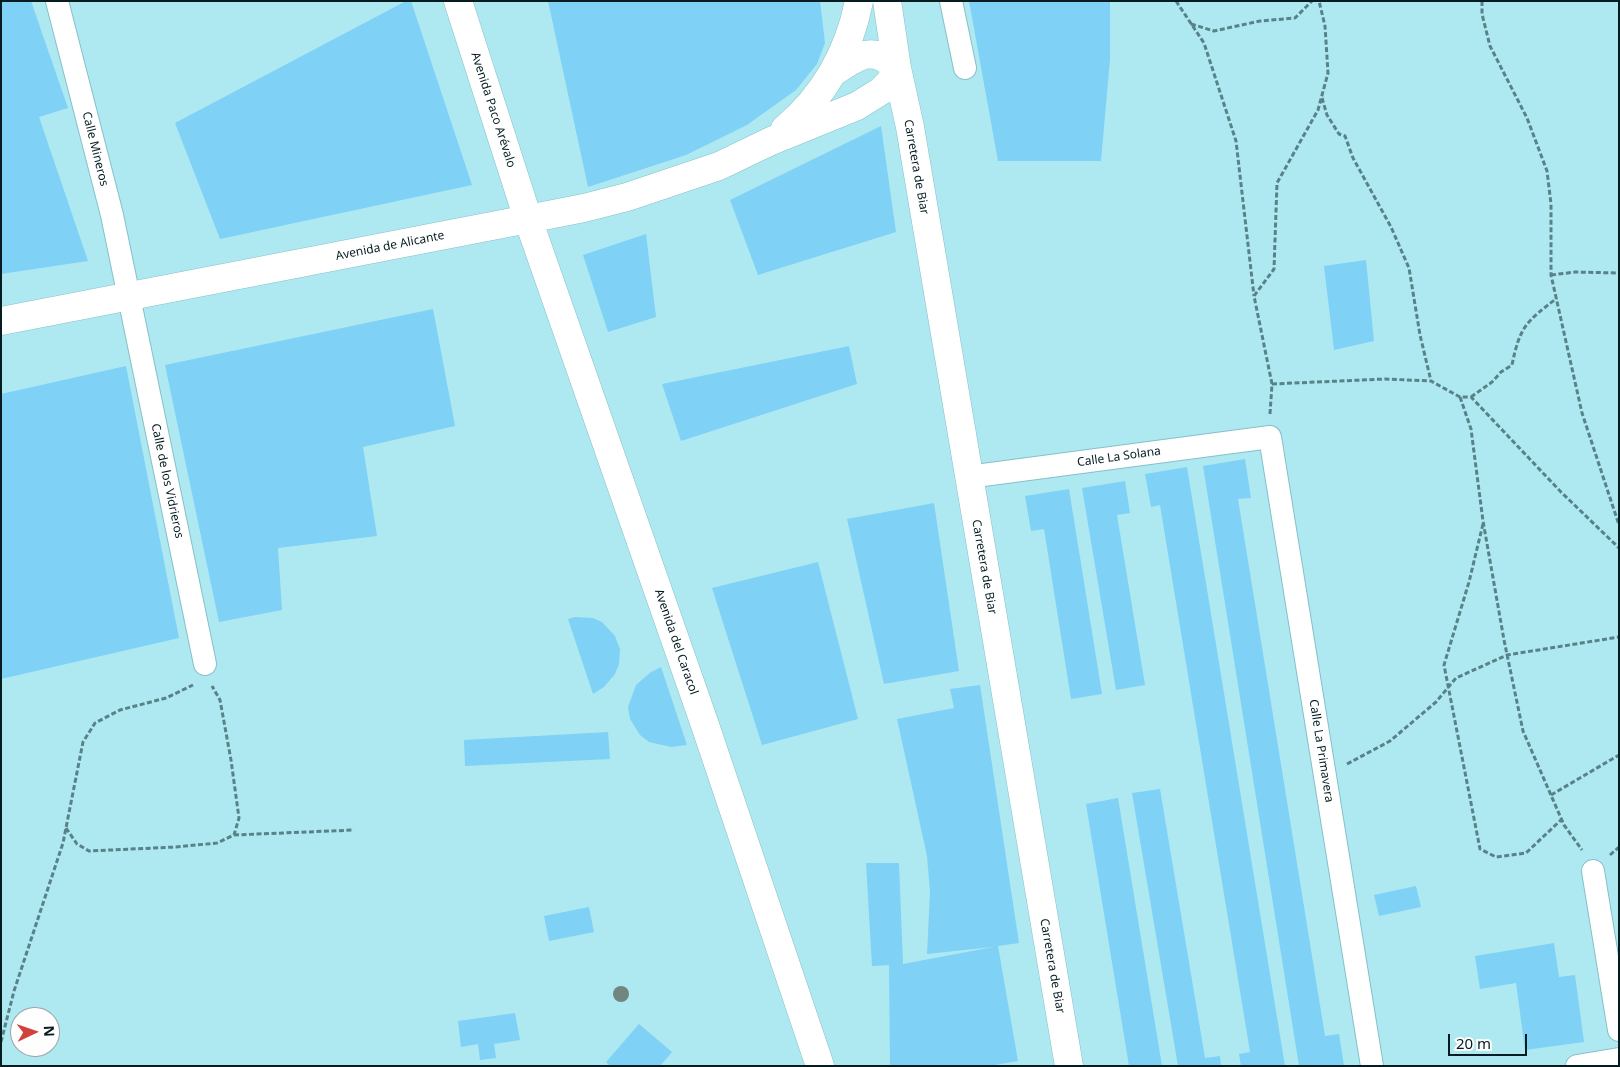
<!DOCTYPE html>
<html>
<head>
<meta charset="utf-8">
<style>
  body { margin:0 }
  #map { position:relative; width:1620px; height:1067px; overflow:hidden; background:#aee9f2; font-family:"Noto Sans",sans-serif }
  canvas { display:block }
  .frame { position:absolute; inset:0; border:2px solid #051d21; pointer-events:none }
  .north { position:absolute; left:10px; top:1007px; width:50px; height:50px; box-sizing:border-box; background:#fefefe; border:1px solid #9aa4a6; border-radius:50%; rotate:87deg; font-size:14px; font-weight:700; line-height:20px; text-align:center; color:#051d21 }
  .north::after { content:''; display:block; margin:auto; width:18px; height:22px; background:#d1433a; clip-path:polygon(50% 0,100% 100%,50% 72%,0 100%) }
  .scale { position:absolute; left:1448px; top:1034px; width:79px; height:22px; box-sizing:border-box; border:2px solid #051d21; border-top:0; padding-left:6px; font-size:15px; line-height:18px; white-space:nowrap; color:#051d21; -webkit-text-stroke:4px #fefefe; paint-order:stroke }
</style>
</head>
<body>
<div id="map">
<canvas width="1620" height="1067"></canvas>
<div class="frame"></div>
<div class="north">N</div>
<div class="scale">20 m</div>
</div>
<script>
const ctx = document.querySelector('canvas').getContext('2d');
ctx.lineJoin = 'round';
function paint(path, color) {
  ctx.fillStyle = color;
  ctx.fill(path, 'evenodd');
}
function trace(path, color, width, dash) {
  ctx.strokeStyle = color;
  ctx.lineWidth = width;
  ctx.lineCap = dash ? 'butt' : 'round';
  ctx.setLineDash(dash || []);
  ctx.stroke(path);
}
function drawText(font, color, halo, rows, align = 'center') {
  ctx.font = font + ' "Noto Sans",sans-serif';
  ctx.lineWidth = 4;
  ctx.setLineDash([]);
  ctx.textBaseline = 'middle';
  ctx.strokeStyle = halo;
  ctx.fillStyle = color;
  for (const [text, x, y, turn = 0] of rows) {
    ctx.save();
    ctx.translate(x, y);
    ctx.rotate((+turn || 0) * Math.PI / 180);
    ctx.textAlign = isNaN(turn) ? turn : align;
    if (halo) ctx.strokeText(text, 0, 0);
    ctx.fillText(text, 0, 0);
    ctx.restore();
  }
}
paint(new Path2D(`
  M1,1H31L68,108L39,117L88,261L1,274Z
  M406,1H411L472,185L220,239L175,123Z
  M548,1H820L825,43L817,64L796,90L747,125L686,155L588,187Z
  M969,1H1110V59L1101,161H998Z
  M881,126L896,232L758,275L730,200Z
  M646,234L656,317L608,332L583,255Z
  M1366,260L1374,341L1334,350L1324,266Z
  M433,309L455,426L363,447L377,536L278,548L282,610L219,622L165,365Z
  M849,346L857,384L681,441L662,384Z
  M126,366L179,638L1,679V394Z
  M1245,459L1251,498L1238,499L1325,1036L1339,1034L1344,1066H1299L1203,466Z
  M1187,467L1285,1066H1241L1239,1054L1250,1052L1160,505L1151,507L1145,474Z
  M1125,481L1130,513L1117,515L1145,685L1116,690L1082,488Z
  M1069,489L1102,694L1071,699L1044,529L1031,531L1025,496Z
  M934,503L959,671L884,684L847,519Z
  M818,562L858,719L762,745L712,588Z
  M575,617L593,618L602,622L615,636L620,649L619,664L615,674L604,687L593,694L568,619Z
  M661,667L687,745L671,747L649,742L640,735L630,719L628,707L636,685L651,672Z
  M980,685L1019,943L998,946L1018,1061L989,1066H890L889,965L872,966L866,863H899L903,964L993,947L927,954L930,892L927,856L897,719L954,708L950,689Z
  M608,732L610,759L465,766L464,740Z
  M1160,789L1205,1058L1220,1056L1221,1066H1178L1132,793Z
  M1118,798L1162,1066H1129L1086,804Z
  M1416,886L1421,907L1379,916L1374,895Z
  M589,907L594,932L549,941L544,916Z
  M1554,943L1559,977L1575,975L1584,1042L1525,1050L1516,983L1480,989L1475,956Z
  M515,1013L520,1040L494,1044L496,1058L480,1060L478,1044L461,1047L458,1021Z
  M639,1024L672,1052L660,1066H610L606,1062Z`), '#7fd1f5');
const street = new Path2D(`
  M57,1L112,215L205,664
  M951,1L965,68
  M968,477L1270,437L1372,1066
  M1593,871L1619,1030
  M1577,1066L1619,1059`);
const secondary = new Path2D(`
  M458,1L528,219L705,725L820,1066
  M887,1L897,68L910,127L1069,1066
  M835,71C858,56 873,44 897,68
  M785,129C825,95 849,52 859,1
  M1,321L528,219L584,208L627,197L719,166L771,141L857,106L881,91L890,82L897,68`);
trace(street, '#86c0c9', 24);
trace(secondary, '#86c0c9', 29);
trace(new Path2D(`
  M1176,1L1204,43L1236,141L1254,296
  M1482,1V14L1490,46L1527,118L1547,171L1551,204V275L1582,413L1619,525
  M1191,24L1214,31L1260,21L1295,18L1312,1
  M1322,98L1327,115L1339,134L1345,136L1353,158L1391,227L1409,268L1420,335L1431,381
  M1551,275L1575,272L1619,273
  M1272,384L1385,379L1431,381L1460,397H1471L1561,492L1619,548
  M1460,397L1471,429L1483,521L1504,640L1523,731L1564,825L1582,850
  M1471,397L1492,382L1501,372L1512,365C1520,326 1526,322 1557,298
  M1270,414L1272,384L1254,296L1274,269L1277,183L1318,110L1328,73L1325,26L1319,1
  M1483,524L1469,582L1444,665L1480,849L1496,857L1526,853L1562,819
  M1347,764L1390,741L1436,702L1456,678L1507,655L1619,637
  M1551,795L1619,755
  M66,828L77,844L89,851L176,847L217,843L234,835L239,818L231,760L220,700L212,686
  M234,835L354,830
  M1610,855L1619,847
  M1,1042L14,991L63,843L83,742L95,723L120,710L166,698L193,685`), '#598288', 3, [5, 2.5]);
trace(street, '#fff', 22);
trace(secondary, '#fff', 28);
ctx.fillStyle = '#70867e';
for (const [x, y] of [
  [621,994]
]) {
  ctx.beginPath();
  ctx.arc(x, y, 8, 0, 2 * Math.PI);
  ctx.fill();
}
drawText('12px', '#051d21', '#fefefe', [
  ["Avenida Paco Arévalo",493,110,72],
  ["Calle Mineros",95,149,76],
  ["Carretera de Biar",916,167,80],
  ["Avenida de Alicante",390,246,-11],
  ["Calle La Solana",1119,457,-8],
  ["Calle de los Vidrieros",167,481,78],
  ["Carretera de Biar",984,567,80],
  ["Avenida del Caracol",676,642,71],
  ["Calle La Primavera",1321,751,81],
  ["Carretera de Biar",1052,966,80]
]);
</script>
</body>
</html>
